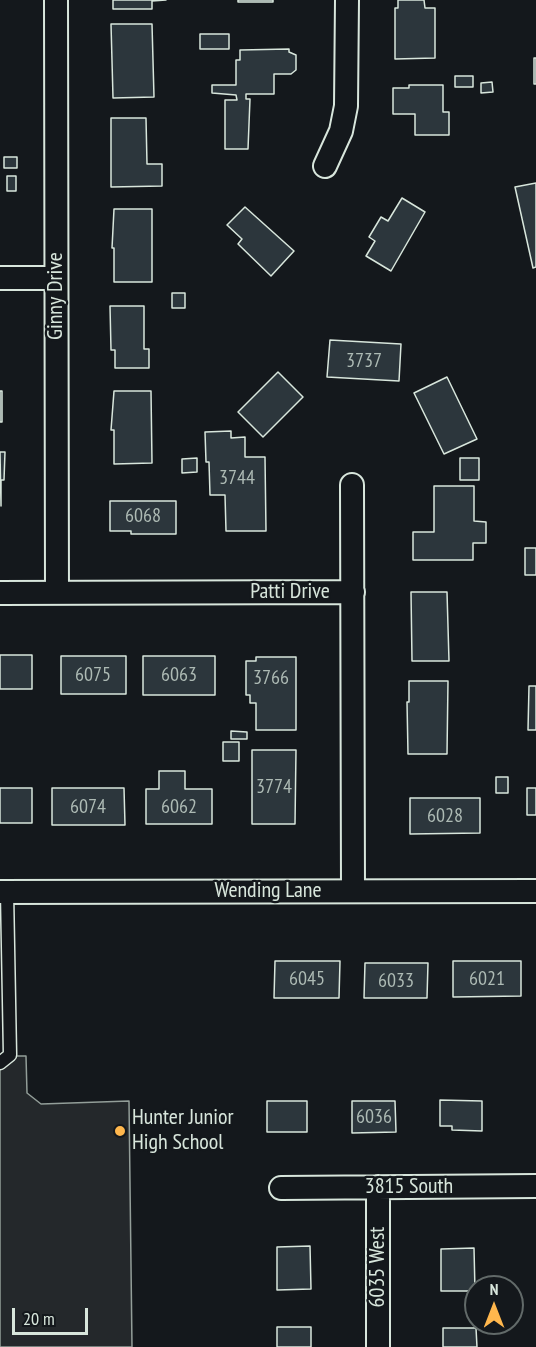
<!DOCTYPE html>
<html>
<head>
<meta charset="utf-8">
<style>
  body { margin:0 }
  #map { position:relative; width:536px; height:1347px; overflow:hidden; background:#14181c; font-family:"PT Sans Narrow",sans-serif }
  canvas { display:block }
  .north { position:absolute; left:464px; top:1275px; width:60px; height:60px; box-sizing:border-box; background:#14181c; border:2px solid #626a69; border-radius:50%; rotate:0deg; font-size:16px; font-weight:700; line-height:24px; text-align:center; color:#d8e6dc }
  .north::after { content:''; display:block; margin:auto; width:21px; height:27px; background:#ffb74d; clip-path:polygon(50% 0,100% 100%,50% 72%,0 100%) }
  .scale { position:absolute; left:12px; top:1308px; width:76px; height:27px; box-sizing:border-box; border:3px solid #d8e6dc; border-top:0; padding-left:8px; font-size:18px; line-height:21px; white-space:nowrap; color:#d8e6dc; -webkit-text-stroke:4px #14181c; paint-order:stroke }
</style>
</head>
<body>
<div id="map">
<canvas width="536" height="1347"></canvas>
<div class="north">N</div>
<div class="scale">20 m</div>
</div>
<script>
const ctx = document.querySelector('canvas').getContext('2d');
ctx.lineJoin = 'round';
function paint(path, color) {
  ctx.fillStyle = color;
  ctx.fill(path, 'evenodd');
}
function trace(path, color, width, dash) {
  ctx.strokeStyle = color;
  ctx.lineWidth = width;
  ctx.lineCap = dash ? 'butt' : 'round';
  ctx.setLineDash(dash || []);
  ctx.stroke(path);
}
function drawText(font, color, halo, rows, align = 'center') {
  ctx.font = font + ' "PT Sans Narrow",sans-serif';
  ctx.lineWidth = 4.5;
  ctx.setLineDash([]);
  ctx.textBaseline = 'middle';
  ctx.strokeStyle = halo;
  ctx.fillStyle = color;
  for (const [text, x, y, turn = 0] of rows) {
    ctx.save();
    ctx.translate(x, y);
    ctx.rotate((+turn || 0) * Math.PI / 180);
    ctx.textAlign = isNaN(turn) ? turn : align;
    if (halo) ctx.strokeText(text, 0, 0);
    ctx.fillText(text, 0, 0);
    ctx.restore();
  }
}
const parking = new Path2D(`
  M0,1056H26L27,1093L41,1104L129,1101L132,1347H0Z`);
paint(parking, '#24282b');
trace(parking, '#939e99', 1.5);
const building = new Path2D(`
  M113,0H166L152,1V9H113Z
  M238,0H273V2H238Z
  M398,0H424L425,8H435V58L395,59V8H398Z
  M111,24H152L154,97L113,98Z
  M200,34H229V49H200Z
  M289,49V52L296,55V70L291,74H274V94H246V99H250L248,149H225V100H237L236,95L212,93V85H236V60H240V50Z
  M534,58H536V84H534Z
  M455,76H473V87H455Z
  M492,82L493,92L481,93V83Z
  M409,85H443V112H449V135H415V114H393V88H409Z
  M111,118H146L147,164H162V186L111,187Z
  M4,157H17V168H4Z
  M7,176H16V191H7Z
  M536,183V267L533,268L515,187Z
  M402,198L425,212L391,271L366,256L375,241L369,237L381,217L388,221Z
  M245,207L294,251L271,276L238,244L242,239L227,225Z
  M114,209H152V282H114V248H112Z
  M172,293H185V308H172Z
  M110,306H144V349H149V368H115V350H111Z
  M330,340L401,344L399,381L327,377Z
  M278,372L303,397L263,437L238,412Z
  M447,377L477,439L444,454L414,393Z
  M0,391H2V422H0Z
  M114,391H151L152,463L114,464V430H111Z
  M231,431V438L245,437V457H265L266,531H226L225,495H210L209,462H206L205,432Z
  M0,452H5L4,480H1V506Z
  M197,458V472L182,473V459Z
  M460,458H479V480H460Z
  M434,486H474V521L486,522V543H473V560H413V532H434Z
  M110,501H176V534H131V531H110Z
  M525,548H536V575H525Z
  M411,592H447L449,661H412Z
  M0,655H32V689H0Z
  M61,656H126V694H61Z
  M143,656H215V695H143Z
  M256,657H296V730H256V703H250V695H246V661H256Z
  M409,681H448L447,754H408L407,702H409Z
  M529,686H536V730H528Z
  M231,731L247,732V739H231Z
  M223,742H239V761H223Z
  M252,750H296L295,824H252Z
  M159,771H185V789H212V824H146V789H159Z
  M496,777H508V793H496Z
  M0,788H32V823H0Z
  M52,788H124L125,825H52Z
  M527,788H536V815H527Z
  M410,798H480V833L410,834Z
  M275,961H340L339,998H274Z
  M453,961H521V996L453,997Z
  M365,963H428L427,998H364Z
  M440,1100L482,1101V1131L452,1130V1126H440Z
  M267,1101H307V1132H267Z
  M352,1101H395L396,1132L352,1133Z
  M310,1246L311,1289L277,1290V1247Z
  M474,1248L475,1291H441V1249Z
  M277,1327H311V1347H277Z
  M443,1328H476L477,1347H443Z`);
paint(building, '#2c363c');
trace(building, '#d8e6dc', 1.5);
const service = new Path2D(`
  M0,1063L10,1055L7,892`);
const minor = new Path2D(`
  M56,0L57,592
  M325,166L341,131L346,106L347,0
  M0,278H56
  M352,485L353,891
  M0,593L353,592
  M0,892L536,891
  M378,1187V1347
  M281,1188L536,1186`);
trace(service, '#d8e6dc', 15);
trace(minor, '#d8e6dc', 26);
trace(service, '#14181c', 12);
trace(minor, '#14181c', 22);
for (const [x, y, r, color] of [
  [120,1131,6,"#ffb74d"]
]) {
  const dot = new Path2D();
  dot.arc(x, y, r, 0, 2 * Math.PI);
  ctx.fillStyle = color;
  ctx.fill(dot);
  trace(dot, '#14181c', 2);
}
drawText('20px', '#adbab4', null, [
  ["3737",364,361],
  ["3744",237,478],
  ["6068",143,516],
  ["6075",93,675],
  ["6063",179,675],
  ["3766",271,678],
  ["3774",274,787],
  ["6074",88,807],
  ["6062",179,807],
  ["6028",445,816],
  ["6045",307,979],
  ["6021",487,979],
  ["6033",396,981],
  ["6036",374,1117]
]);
drawText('22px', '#d8e6dc', '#14181c', [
  ["Ginny Drive",56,296,-90],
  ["Patti Drive",290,592],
  ["Wending Lane",268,891],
  ["3815 South",409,1187],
  ["6035 West",378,1267,-90]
]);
drawText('22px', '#d8e6dc', '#14181c', [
  ["Hunter Junior",132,1118],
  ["High School",132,1143]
], 'left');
</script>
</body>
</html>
